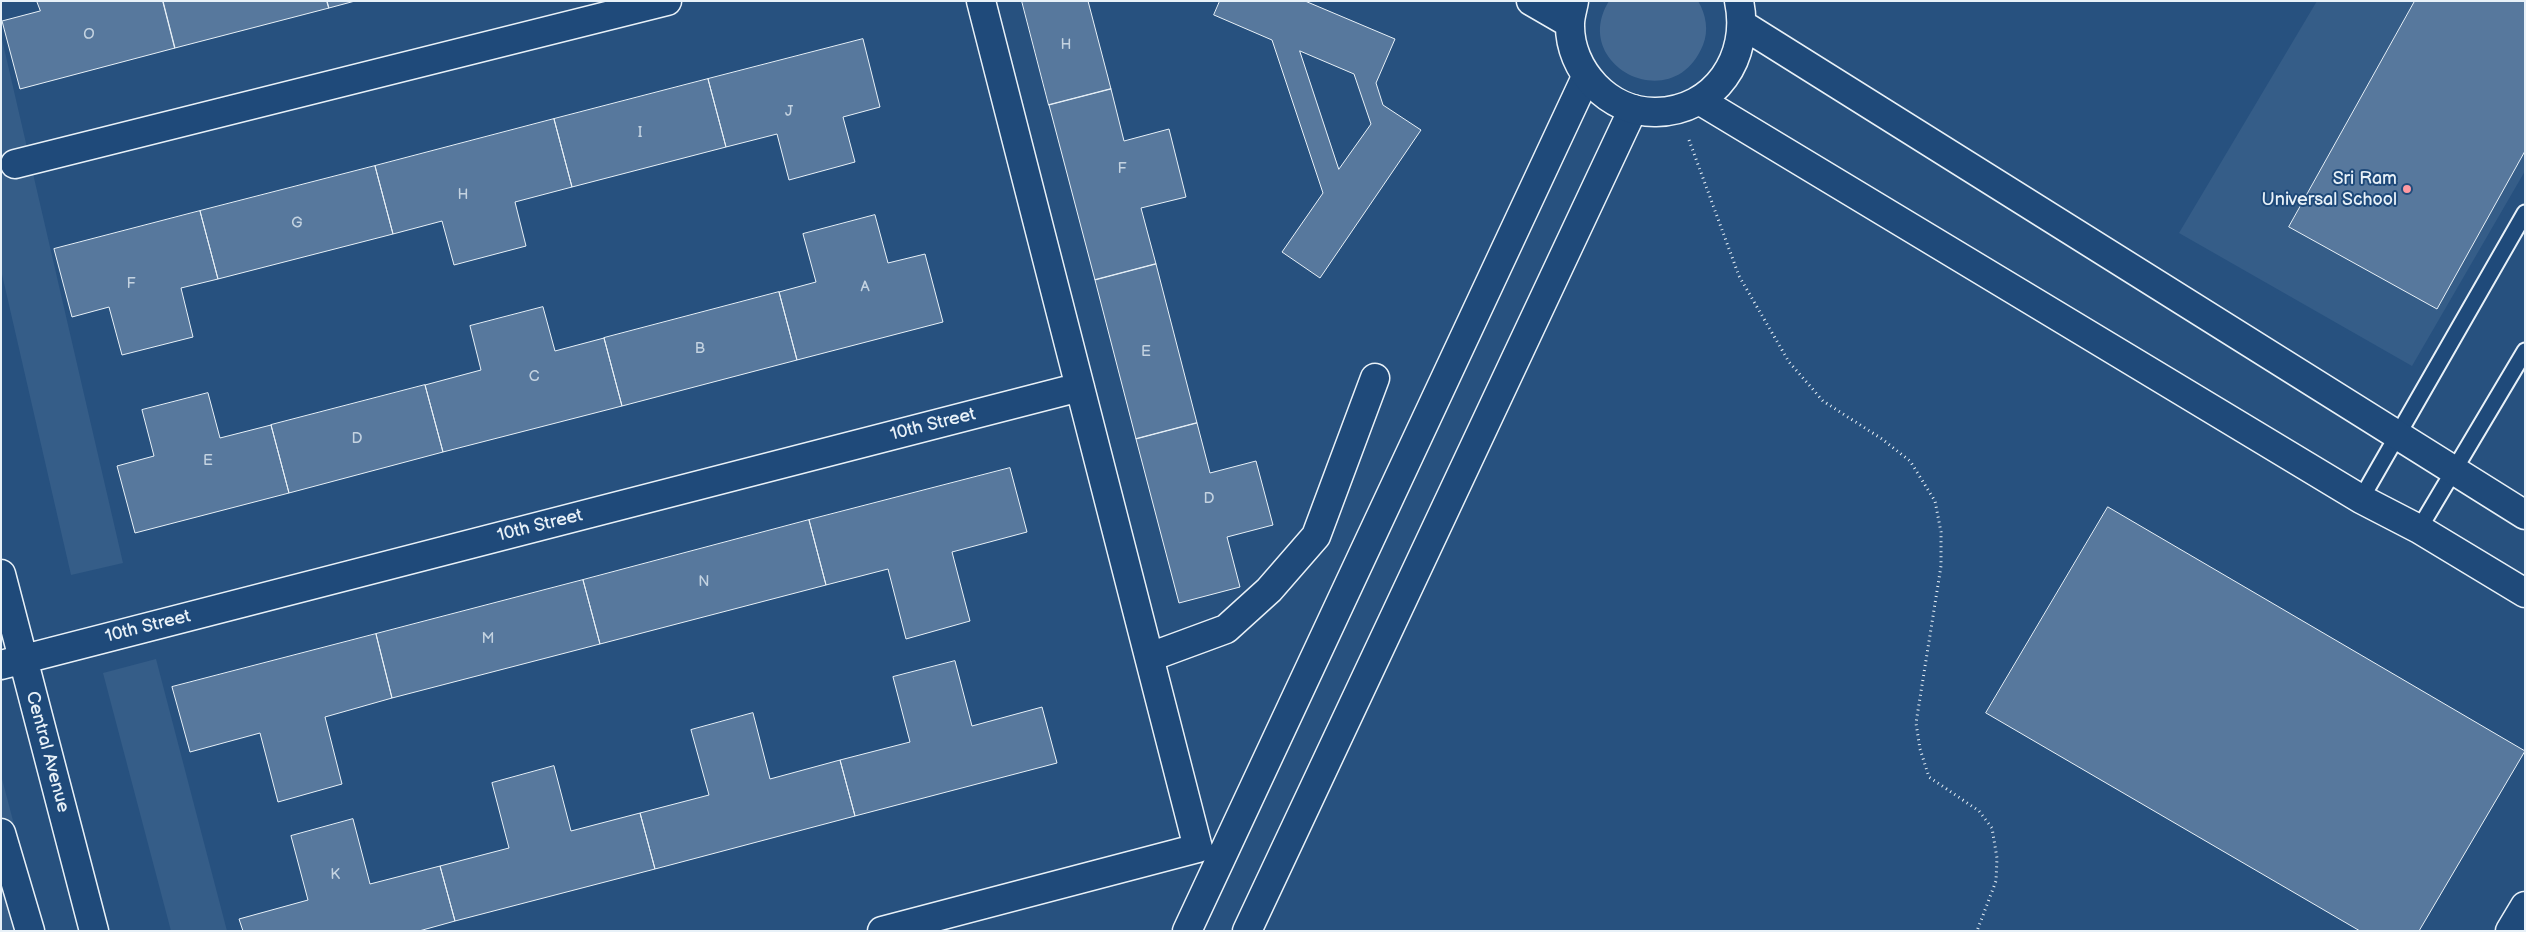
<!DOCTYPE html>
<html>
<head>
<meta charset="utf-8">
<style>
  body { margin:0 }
  #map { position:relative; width:2526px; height:932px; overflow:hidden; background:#27517f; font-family:"Balsamiq Sans",sans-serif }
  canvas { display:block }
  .frame { position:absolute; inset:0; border:2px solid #e8f1f8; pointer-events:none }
</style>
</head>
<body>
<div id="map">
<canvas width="2526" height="932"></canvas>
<div class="frame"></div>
</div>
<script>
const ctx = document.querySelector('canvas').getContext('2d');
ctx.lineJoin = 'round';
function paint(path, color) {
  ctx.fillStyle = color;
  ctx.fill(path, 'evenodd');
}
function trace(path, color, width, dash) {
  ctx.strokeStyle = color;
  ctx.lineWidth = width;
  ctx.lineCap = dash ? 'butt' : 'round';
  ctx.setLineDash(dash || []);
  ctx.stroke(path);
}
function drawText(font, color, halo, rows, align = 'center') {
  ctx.font = font + ' "Balsamiq Sans",sans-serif';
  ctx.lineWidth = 4;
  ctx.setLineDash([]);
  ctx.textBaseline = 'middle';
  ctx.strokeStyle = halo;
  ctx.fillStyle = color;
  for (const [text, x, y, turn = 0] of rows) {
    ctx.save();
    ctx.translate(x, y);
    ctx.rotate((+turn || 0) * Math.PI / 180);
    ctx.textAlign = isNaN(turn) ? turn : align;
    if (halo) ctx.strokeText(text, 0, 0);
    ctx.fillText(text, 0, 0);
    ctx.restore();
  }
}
paint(new Path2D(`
  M2317,1H2525V171L2412,366L2179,233Z
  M1,35L123,563L71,575L1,270Z
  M156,659L227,931H171L103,673Z
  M1,775L42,931H1Z`), '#355d88');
paint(new Path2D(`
  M1609,1H1698C1706,14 1709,31 1703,45C1673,119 1569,65 1609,1Z`), '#436891');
const building = new Path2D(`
  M37,1H163L175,48L20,89L2,21L40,11Z
  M163,1H327L329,8L175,48Z
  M327,1H355L329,8Z
  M1022,1H1088L1111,89L1049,105Z
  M1220,1H1305L1395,39L1376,83L1383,105L1421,130L1320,278L1282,252L1323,193L1272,40L1214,15ZM1300,51L1354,74L1371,124L1339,169Z
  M2415,1H2525V151L2437,309L2289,227Z
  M863,39L880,107L843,117L855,162L789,180L777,134L726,147L708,79Z
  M708,79L726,147L572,187L554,119Z
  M1111,89L1124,141L1169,129L1186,197L1141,208L1156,264L1095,280L1049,105Z
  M554,119L572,187L515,202L526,246L454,265L442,221L393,234L375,166Z
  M375,166L393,234L218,279L200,211Z
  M200,211L218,279L181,288L193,337L122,355L109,307L72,317L54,249Z
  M875,215L888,263L925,254L943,322L797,360L779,292L816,282L803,234Z
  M1156,264L1197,423L1136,439L1095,280Z
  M779,292L797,360L622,406L604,338Z
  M543,307L555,351L604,338L622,406L443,452L425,385L481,370L470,326Z
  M425,385L443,452L289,493L271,425Z
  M208,393L220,438L271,425L289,493L135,533L117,466L154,456L142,410Z
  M1197,423L1210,473L1256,461L1273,525L1227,537L1240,587L1179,603L1136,439Z
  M1010,468L1027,532L952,552L970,621L906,639L888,569L826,585L809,520Z
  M2108,507L2525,751L2419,931H2360L1986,713Z
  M809,520L826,585L600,644L583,580Z
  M583,580L600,644L392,698L376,634Z
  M376,634L392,698L325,717L342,784L278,802L260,733L190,752L172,687Z
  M955,661L972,726L1042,707L1057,763L855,816L840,760L910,742L893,677Z
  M753,713L770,779L840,760L855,816L655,869L640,813L709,795L691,730Z
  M554,766L571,831L640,813L655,869L455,921L440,866L509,848L492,783Z
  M353,819L370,884L440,866L455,921L419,931H243L239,919L308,900L291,836Z`);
paint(building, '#57789d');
trace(building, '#e8f1f8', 1);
const service = new Path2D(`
  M2361,499L2525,213
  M2419,529L2525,351`);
const minor = new Path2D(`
  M15,164L667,1
  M1,574L94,931
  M1150,657L1226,629L1269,590L1316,536L1375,378
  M1,665L1080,387
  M1,833L30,931
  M882,931L1198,848L981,1
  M1187,931L1586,77
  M1247,931L1633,109
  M2510,931L2525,906`);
const tertiary = new Path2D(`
  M1531,1L1569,23
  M1574,1C1573,8 1570,16 1570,24C1569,70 1609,113 1656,112C1715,111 1751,57 1739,1
  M1743,25L2525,515
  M1699,100L2361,499L2419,529L2525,593`);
trace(service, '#e8f1f8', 19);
trace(minor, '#e8f1f8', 31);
trace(tertiary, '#e8f1f8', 31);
trace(new Path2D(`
  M1689,140L1739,276L1789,362L1823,401L1882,439L1910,461L1935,501L1941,532V566L1916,723L1920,749L1929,777L1979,811L1992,828L1997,858L1996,881L1977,931`), '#e8f1f8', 3, [1, 4]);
trace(service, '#1f4a7a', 15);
trace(minor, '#1f4a7a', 28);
trace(tertiary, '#1f4a7a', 28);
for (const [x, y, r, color] of [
  [2407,189,5,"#ff9aa2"]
]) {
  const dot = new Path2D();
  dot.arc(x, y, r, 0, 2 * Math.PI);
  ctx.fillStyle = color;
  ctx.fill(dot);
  trace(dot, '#1f4a7a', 2);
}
drawText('15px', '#c4d3e1', null, [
  ["O",89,35],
  ["H",1066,45],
  ["J",789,112],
  ["I",640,133],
  ["F",1122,169],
  ["H",463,195],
  ["G",297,223],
  ["F",131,284],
  ["A",865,287],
  ["B",700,349],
  ["E",1146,352],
  ["C",534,377],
  ["D",357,439],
  ["E",208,461],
  ["D",1209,499],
  ["N",704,582],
  ["M",488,639],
  ["K",335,875]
]);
drawText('18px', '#e8f1f8', '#1f4a7a', [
  ["Sri Ram",2397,179],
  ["Universal School",2397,200]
], 'right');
drawText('18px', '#e8f1f8', '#1f4a7a', [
  ["10th Street",933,425,-14],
  ["10th Street",540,526,-14],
  ["10th Street",148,627,-14],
  ["Central Avenue",47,752,75]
]);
</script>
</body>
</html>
